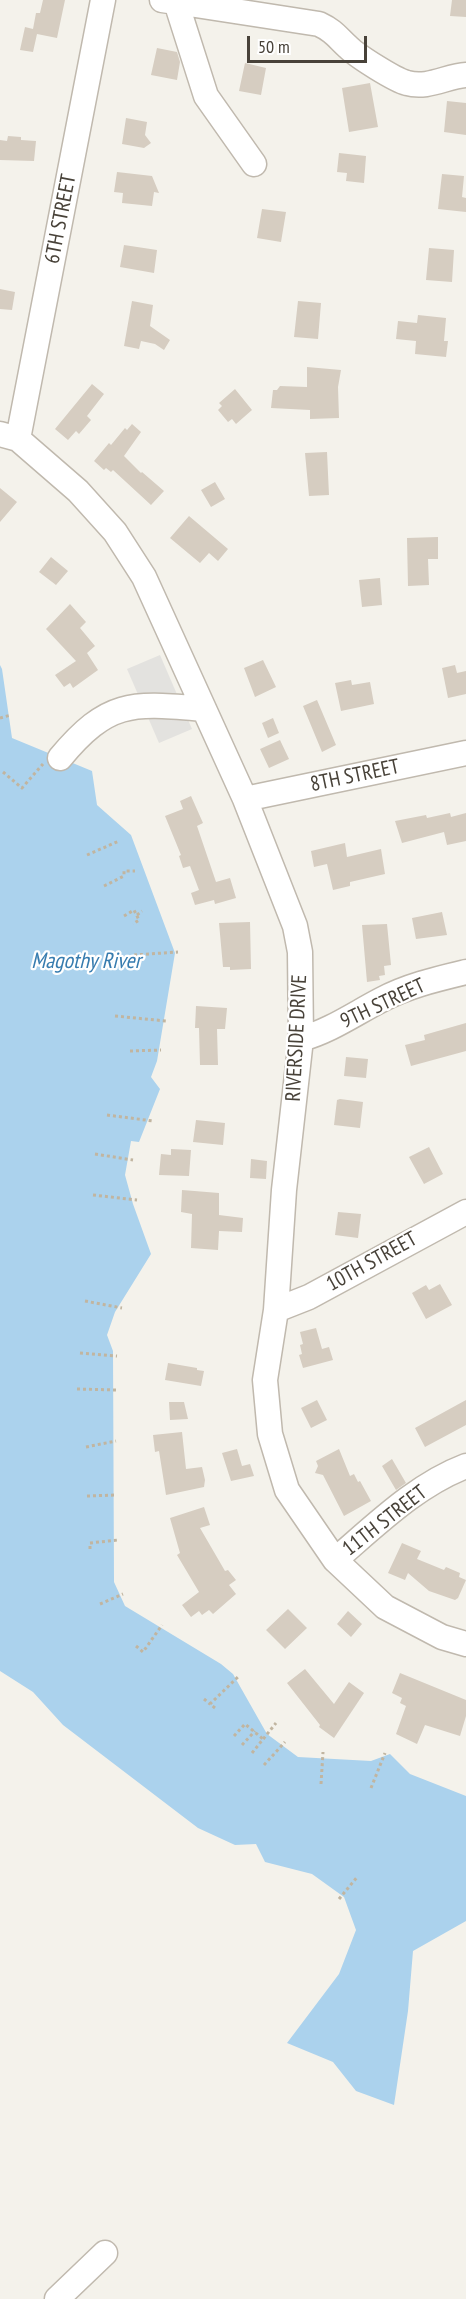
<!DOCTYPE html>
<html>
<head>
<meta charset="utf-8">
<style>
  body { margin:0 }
  #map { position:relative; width:466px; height:2299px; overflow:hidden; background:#f4f2eb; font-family:"PT Sans Narrow",sans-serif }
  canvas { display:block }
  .scale { position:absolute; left:247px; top:36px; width:120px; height:27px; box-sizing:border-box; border:3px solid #484239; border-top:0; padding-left:8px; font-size:18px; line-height:21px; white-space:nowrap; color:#484239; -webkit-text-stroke:4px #fff; paint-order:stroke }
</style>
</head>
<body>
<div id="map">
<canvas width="466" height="2299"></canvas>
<div class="scale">50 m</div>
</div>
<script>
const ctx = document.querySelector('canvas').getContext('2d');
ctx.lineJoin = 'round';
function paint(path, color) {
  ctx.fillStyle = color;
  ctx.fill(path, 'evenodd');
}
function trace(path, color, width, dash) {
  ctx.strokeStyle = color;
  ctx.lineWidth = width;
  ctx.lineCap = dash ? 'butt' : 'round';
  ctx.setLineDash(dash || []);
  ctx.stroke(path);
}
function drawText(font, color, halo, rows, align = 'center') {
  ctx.font = font + ' "PT Sans Narrow",sans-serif';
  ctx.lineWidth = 4.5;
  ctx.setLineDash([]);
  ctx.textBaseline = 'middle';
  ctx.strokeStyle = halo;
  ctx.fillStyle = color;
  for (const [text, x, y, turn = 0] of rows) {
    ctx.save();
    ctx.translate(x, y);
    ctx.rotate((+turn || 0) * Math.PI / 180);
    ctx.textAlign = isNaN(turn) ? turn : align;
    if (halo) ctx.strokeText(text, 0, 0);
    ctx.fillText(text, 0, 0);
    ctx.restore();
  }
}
paint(new Path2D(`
  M160,655L192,729L159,743L127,669Z`), '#e3e2df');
paint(new Path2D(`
  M0,665L2,669L12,738L92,771L97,805L131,835L175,953L157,1061L151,1077L160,1089L139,1142L131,1141L125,1175L133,1204L151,1254L115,1312L107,1335L113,1351L114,1582L125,1606L221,1664L233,1674L267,1734L298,1757L371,1761L390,1754L410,1774L466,1796V1921L413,1951L408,2011L394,2105L356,2091L333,2062L287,2043L339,1974L356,1930L344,1897L312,1874L265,1862L256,1844L235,1845L198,1828L63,1725L33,1692L0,1671Z`), '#abd2ed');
paint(new Path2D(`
  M43,0H65L57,38L37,34L33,52L20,50L25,27L33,29L36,13H40Z
  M452,0H466V17L450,16Z
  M157,48L177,52L180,62L177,80L151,75Z
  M245,63L266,68L261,95L239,91Z
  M370,83L378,127L349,132L342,88Z
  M447,101L466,103V135L444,132Z
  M126,118L147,122L145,135L151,143L144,148L122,144Z
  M8,136L21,137V140L36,141L34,161L0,160V140L7,141Z
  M339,153L366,156L364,183L346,181L347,173L337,172Z
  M117,172L152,176L159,193L154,192L152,206L122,203L123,193L114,192Z
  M442,174L464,176L462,197L466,198V212L438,209Z
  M262,209L286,212L281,242L257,238Z
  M124,245L157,250L154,273L120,267Z
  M429,248L454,250L452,282L426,280Z
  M0,289L15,292L12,310L0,309Z
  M132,301L153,305L150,326L170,340L164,350L155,344L141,341L139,349L124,346Z
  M298,301L321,303L318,339L294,337Z
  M418,315L446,318L444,341H448L446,357L415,354L416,341L396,339L398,321L417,323Z
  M307,367L341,370L338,387L339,418L310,419V410L271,408L273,390H277L280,386L307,387Z
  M92,384L104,394L87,416L91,420L79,434L76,431L68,440L55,429Z
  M235,389L252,410L236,424L232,419L228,422L218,410L222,406L219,403Z
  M132,424L141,432L124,456L141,473L142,472L164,491L151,505L113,470L111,472L106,468L104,470L94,461L109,443L111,445L125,428L127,430Z
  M327,452L329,495L309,496L305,453Z
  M215,482L225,499L211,507L201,490Z
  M0,488L17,502L0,522Z
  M189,516L228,549L218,561L209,553L200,563L170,538Z
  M438,537V559H428L429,585L408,586L407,538Z
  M51,557L68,571L56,585L39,572Z
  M380,578L382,605L362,607L359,580Z
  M70,604L86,622L80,628L95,646L87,653L98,670L73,688L70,683L64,687L55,675L76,661L46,629Z
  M263,660L276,687L255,697L244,668Z
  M455,665L457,673L466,671V694L448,698L442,668Z
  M351,680L352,685L370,682L374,704L341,711L335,683Z
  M317,700L336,745L322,752L303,706Z
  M273,718L279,733L268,738L262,723Z
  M280,740L289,759L269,768L260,749Z
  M191,796L203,823L197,826L216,882L230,878L236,898L215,904L214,900L195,905L191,893L199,890L190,866L183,868L179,856L181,855L165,816L183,809L180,801Z
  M450,813L451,817L466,813V841L447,845L444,832L402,843L395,821L426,815L427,818Z
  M345,843L347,857L381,849L385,874L350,882V886L333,890L327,864L314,867L311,851Z
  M442,912L447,935L416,939L412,918Z
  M250,922L251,969L230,970V967H223L219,923Z
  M387,924L391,965L384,966L385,975L379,976L380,980L367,982L362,925Z
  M196,1006L227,1008L225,1029H217L218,1065H200L199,1028H195Z
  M466,1023V1051L411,1066L405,1045L425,1040L424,1035Z
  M346,1057L368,1059L366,1078L344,1076Z
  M340,1099L363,1102L360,1128L334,1125L337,1100Z
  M196,1120L225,1123L223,1145L193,1142Z
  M429,1147L443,1174L424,1184L409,1157Z
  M171,1149L191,1150L189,1176L159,1175L161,1154L171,1155Z
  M251,1159L267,1161L266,1179L250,1178Z
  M182,1190L219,1193V1215L243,1218L242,1232L219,1231L218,1250L191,1248L192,1214L181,1212Z
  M338,1212L361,1214L358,1238L335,1235Z
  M440,1284L452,1305L426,1319L412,1293L426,1285L429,1290Z
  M316,1328L322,1349L329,1347L333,1360L303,1368L299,1355L302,1354L300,1345L303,1344L300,1332Z
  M168,1363L197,1368V1370L204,1371L201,1386L165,1380Z
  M317,1400L327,1420L311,1428L301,1408Z
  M466,1400V1425L425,1447L415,1428Z
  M169,1402H184L188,1419L170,1420Z
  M182,1432L186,1469L202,1467L205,1480L204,1487L166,1495L159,1451L155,1452L153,1435Z
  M237,1449L242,1466L250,1464L254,1476L231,1481L222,1453Z
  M339,1449L350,1476L354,1474L358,1482L360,1481L371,1501L344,1516L323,1475L315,1473L318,1466L316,1461Z
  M392,1459L406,1483L396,1490L382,1466Z
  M204,1507L210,1525L200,1528L225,1571L228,1570L236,1580L229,1585L236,1594L213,1614L209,1610L202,1615L199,1611L191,1617L182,1605L199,1592L177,1555L180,1553L170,1518Z
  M402,1543L421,1551L417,1559L444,1570L446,1567L460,1573L459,1577L466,1580L458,1598L455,1600L429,1591L408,1573L405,1580L388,1573Z
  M288,1609L307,1628L285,1649L266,1630Z
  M348,1611L362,1624L351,1637L337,1624Z
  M305,1669L334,1704L349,1682L364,1693L334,1738L319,1727L320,1725L287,1683Z
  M400,1673L466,1700V1716L460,1736L425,1725L417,1744L396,1734L406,1706L400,1703L402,1698L392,1693Z`), '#d6cdc1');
const minor = new Path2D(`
  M162,0L176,2L206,96L254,164
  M176,2L319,24C334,31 337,37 348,47C357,56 395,80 407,83C428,89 447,76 466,75
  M0,434L18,439L78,491L115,532L144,577L245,799L295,926L300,952L301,1039L284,1190L276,1310L265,1380L270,1434L287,1490L335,1560L385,1607L442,1637L466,1644
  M18,439L103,0
  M60,758C109,699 133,703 204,709
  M245,799L466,753
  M301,1039C330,1031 354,1014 381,1000C407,986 437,979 466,972
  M276,1310L309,1297L466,1212
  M335,1560C376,1525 416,1485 466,1466
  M57,2299L105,2253`);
trace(minor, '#c0b9ae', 27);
trace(new Path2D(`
  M0,718L11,715
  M3,772L22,788L43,764
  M87,855L119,841
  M104,886L124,876V871H135
  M137,915L142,911
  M124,916L134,910L139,920L133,924
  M134,955L178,952
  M115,1016L166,1021
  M130,1051L161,1050
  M107,1115L153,1121
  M95,1154L133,1160
  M93,1195L137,1200
  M85,1301L122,1308
  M80,1353L117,1356
  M77,1389L117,1390
  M86,1447L116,1441
  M87,1496L117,1495
  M90,1549V1543L118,1540
  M100,1604L123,1594
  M136,1646L143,1652L162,1625
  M204,1699L210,1704
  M215,1708L210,1704L239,1676
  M234,1736L245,1724L263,1739
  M242,1745L255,1731
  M252,1753L276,1723
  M264,1765L285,1742
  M321,1784L323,1752
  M371,1788L385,1753
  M339,1899L358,1876`), '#c1b5a0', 3, [3, 3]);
trace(minor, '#fff', 24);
drawText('21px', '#484239', '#fff', [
  ["6TH STREET",61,219,-79],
  ["8TH STREET",355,776,-12],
  ["9TH STREET",383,1004,-25],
  ["RIVERSIDE DRIVE",297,1038,-87],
  ["10TH STREET",372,1262,-29],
  ["11TH STREET",385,1521,-38]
]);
drawText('italic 22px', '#377caf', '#fff', [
  ["Magothy River",86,962]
]);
</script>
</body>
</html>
